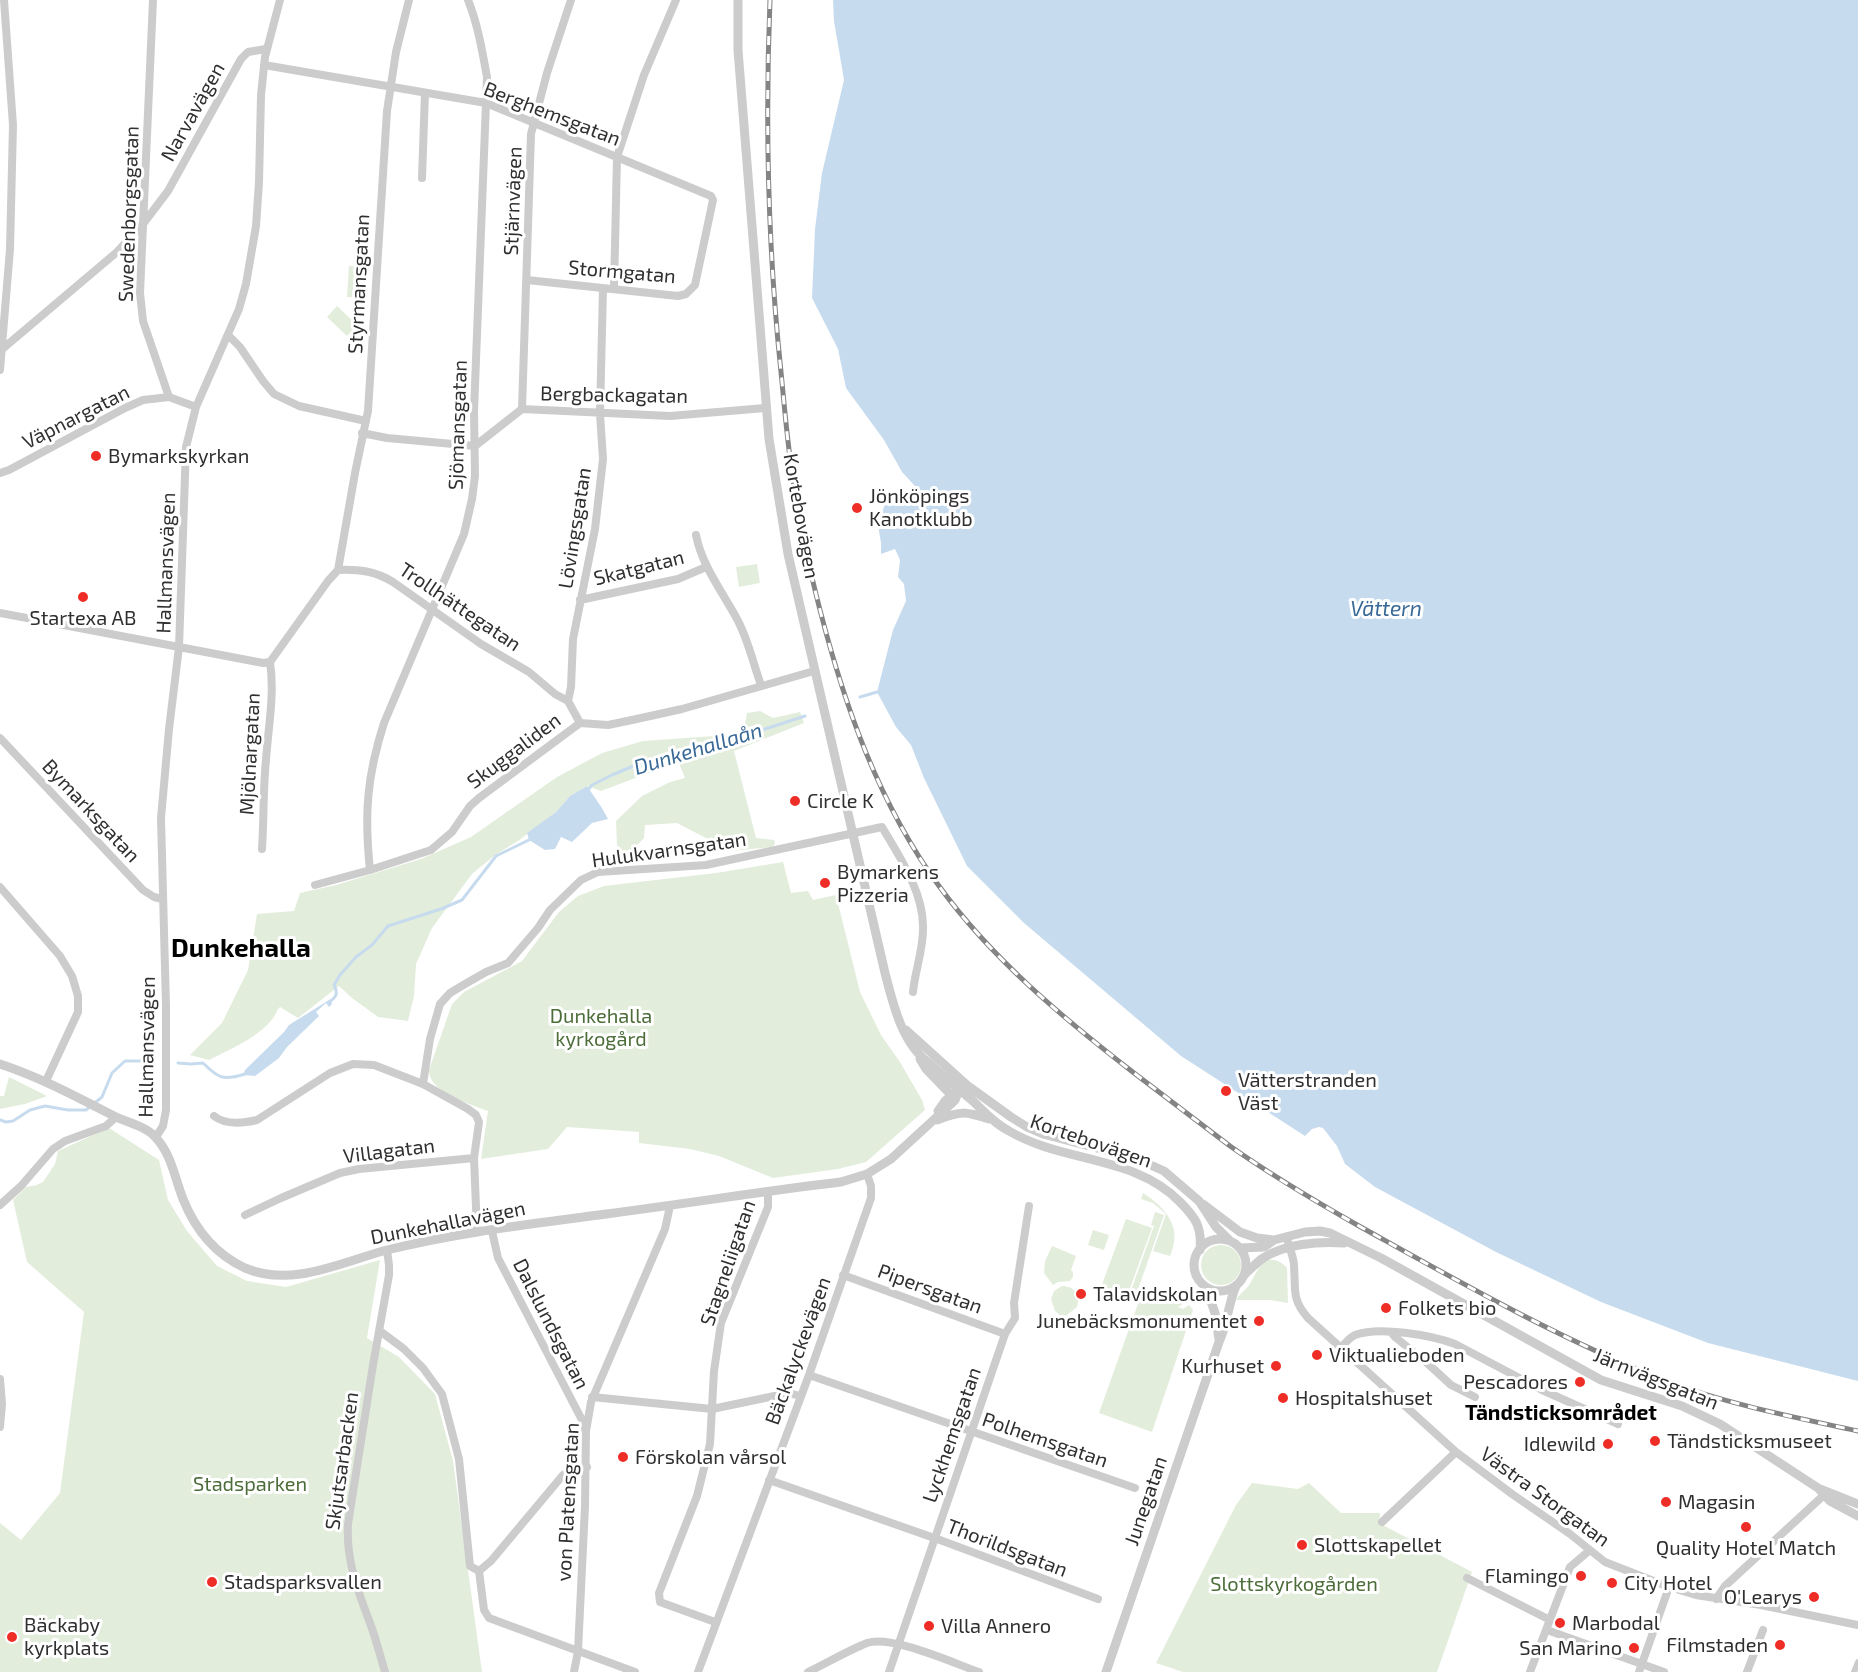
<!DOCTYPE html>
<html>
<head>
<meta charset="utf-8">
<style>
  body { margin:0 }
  canvas { display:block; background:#fff }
</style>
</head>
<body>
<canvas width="1858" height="1672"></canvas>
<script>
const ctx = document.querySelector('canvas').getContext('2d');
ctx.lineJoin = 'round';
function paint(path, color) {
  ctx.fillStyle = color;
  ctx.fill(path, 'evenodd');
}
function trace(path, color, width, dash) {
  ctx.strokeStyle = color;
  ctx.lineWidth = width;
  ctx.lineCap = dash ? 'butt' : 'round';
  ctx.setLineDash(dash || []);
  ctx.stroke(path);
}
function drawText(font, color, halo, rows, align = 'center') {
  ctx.font = font + ' "Exo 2",sans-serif';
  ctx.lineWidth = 6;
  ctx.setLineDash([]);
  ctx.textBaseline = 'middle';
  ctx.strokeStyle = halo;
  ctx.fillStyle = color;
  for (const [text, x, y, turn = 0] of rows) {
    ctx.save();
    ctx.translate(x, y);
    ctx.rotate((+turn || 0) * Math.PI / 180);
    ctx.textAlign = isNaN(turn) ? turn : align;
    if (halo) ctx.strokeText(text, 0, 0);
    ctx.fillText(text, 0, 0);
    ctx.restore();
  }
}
paint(new Path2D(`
  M349,266L368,267L366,298L347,297Z
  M337,306L357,325L347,336L327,317Z
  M757,564L760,583L739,587L736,567Z
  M760,711L773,718L800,712L804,723L734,751L756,838L774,840L775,843L773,847L731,851L677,823L645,825L644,838L627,856L617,845L616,821L642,796L670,782L685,778L679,763L667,766L601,791L587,786L570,796L556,812L518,841L495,855L472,874L432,928L416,964L414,996L408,1021L378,1017L352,998L339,986L298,1018L280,1007L278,1009C268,1034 232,1048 209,1060L190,1055L222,1023L248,970L257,914L294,911L300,893L336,885L421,859L471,837L557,777L602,753L643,741L743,734L747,713Z
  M783,862L791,893L808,891L813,900L836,895L860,992L881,1035L900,1062L922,1100L925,1110L866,1162L838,1169L773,1178L719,1156L690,1149L639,1143V1132L567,1127L548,1149L481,1159L488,1111C470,1104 428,1092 429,1070L452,1004L464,992L522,961L559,912L578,896L604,886L716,873Z
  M9,1077L47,1096L25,1104L0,1109V1096H4Z
  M109,1128L159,1160L168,1200L187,1231L217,1266L247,1281L286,1287L380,1260L367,1338L399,1357L435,1394L453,1461L482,1672H0V1523L21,1540L60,1493L84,1312L27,1262L13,1200L26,1187L37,1185L43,1182L55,1164L58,1151Z
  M1143,1193C1166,1208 1183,1227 1170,1256L1153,1251L1166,1214L1153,1203L1141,1199Z
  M1155,1212L1164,1215L1134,1301L1128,1299L1154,1226L1151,1225Z
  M1126,1219L1152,1228L1126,1299L1100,1290Z
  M1093,1230L1109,1235L1104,1250L1088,1245Z
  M1201 1265a20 20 0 1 1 40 0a20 20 0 1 1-40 0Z
  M1052,1246L1076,1256L1071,1270L1073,1272V1277L1070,1281L1058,1282L1053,1285L1044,1273L1045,1261Z
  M1266,1260C1275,1259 1281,1261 1287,1268L1288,1303L1270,1300H1236C1239,1294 1245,1291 1249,1285C1256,1274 1256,1270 1266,1260Z
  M1062,1286C1074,1286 1081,1295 1077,1307L1063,1318L1055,1311L1051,1299L1054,1291Z
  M1138,1291C1152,1296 1169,1307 1182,1299L1186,1302L1178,1307L1183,1309L1189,1305L1193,1310L1152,1432L1099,1413L1140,1298L1137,1296Z
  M1252,1483L1298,1489L1309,1483L1341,1513H1380L1379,1523L1472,1572L1437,1672H1183L1156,1663L1236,1505Z`), '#e3eddc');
paint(new Path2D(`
  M833,0H1858V1381L1708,1343L1601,1302L1496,1252L1375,1187L1345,1164L1337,1146L1323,1128L1319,1127L1312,1129L1305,1136L1181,1056L1024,923L967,866L924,778L911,745L896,727L877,692L893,630L906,601L904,584L898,577L900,560L895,549L881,554V543L878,525L887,498L894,497L910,500L914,505L924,507L926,498L902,472L884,440L846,388L838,349L812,298L815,229L822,173L844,80L834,21Z
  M587,786L602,808L608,819L592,823L572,842L561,837L555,849L545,850L529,840L527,833L556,812L570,796Z
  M329,1000H331L332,1004L329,1007L326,1003L316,1012L319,1016L287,1047L279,1058L255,1076L243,1075L245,1070L284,1032L289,1025Z`), '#c7dbee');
trace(new Path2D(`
  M860,697L877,692
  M588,790L592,785L612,775L650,759L722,743L805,716
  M329,1002C337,997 338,993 334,985L340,975L356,957L372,945L388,926L441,909L462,900L496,856L531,839
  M178,1063L191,1064L203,1063C218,1078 223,1081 245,1074
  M0,1120L6,1122L13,1121L30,1110L45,1106L68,1110H86L102,1097L112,1073L125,1061H140L152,1055`), '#c7dbee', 3);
trace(new Path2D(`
  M1854,1672L1858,1662`), '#ccc', 6);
trace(new Path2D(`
  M153,0L140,293L143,321L169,397L196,407
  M264,65L486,103L711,196L713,200L695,285L686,294L678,296L527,280
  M422,178L425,93
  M614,289L617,157L644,75L676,0
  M228,335L240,347L263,381L274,394L299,406L366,421
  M0,351L117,252L143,224L168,191L241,59L248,52L266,49
  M0,370L10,249L13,125L4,0
  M522,409L531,134L547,73L571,0
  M362,433L387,438L475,446L522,409L670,416L765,408
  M0,473L9,470L125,408L143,400L169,397
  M696,535C702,566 722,591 737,619C748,639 753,663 761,685
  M338,570L355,473L368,411L387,111L396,52L409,0
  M580,600L678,579L706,567
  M0,613L263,663L270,662L328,581L338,570C359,569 375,571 393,582L481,644L529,672L555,694L568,701L580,723L608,725L632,720L682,709L814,671
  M568,701L571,687L573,639L595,529L603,459L600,414L603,288
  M0,738L143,890L154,897L162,899
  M262,849C264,819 263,789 266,760C268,729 275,694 270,662
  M370,870C364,814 367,776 384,723L464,534L472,499L475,476L474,411L487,77C482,50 478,25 468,0
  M315,885L370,870L431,850L452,832L470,806L479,798L580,723
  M0,887L60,956L72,976L78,996V1012L46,1081
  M423,1084L430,1039L440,1004L450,993L465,984L486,972L508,963L538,928L550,910L581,880L598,872L706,865L882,827C899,856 923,891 923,926C924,948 915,970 913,992
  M214,1116C225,1125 244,1123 257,1120L330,1073L353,1064L374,1065L423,1084L468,1109L476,1115L479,1122L474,1158L477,1232
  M156,1137L163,1126L166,1110V1006L161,818L169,729L179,647L186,447L196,407L239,309L246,284L256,226L259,182L261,95L265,57L280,0
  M0,1205L21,1186L53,1149L65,1141L106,1126L116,1117
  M245,1215L281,1198L340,1173L359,1169L474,1158
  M492,1231L498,1258L582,1420L585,1430
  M1288,1242C1290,1250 1294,1258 1294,1266C1296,1289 1291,1299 1308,1318L1456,1452L1512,1494L1570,1534L1605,1562L1669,1587L1696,1595L1761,1605L1858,1625
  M843,1275L1005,1334
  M380,1331L404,1349L423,1368L442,1394L459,1459L470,1566L479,1571
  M1391,1332L1395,1337L1426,1362L1451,1385L1475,1397
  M1341,1348C1345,1343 1349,1338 1355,1335C1379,1326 1431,1335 1455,1344L1542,1390L1618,1424
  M809,1375L1135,1488
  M0,1379L2,1404L0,1427
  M592,1397L712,1409L789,1393L800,1396
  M769,1480L940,1540L1098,1599
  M1382,1522L1456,1452
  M479,1571L484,1610L489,1618L635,1672
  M479,1571L491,1561L563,1475L570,1471L587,1467
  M1467,1578L1550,1620
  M1716,1599L1725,1586L1824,1495L1829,1494
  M715,1622L660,1602L659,1593L697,1496L710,1444L714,1371L721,1323L768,1207V1191
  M1547,1630L1664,1672
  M385,1672C380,1655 376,1639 370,1623C357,1589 346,1560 348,1524L373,1365L389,1275V1265L387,1250
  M574,1672L578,1651L585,1506L586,1431L591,1402L665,1229L670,1206
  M698,1672L809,1375L871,1198V1186L867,1174
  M808,1672C827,1663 847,1651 867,1643C892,1635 953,1663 979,1672
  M889,1672L1005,1334L1015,1318L1014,1303L1029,1206
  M1530,1672L1570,1567L1590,1550
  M1639,1672L1669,1587
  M1747,1672L1763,1630`), '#ccc', 8);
trace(new Path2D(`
  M738,0V50L769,439L788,554L885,973C893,1004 902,1044 929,1063C944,1077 959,1089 974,1102C985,1113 996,1124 1009,1131C1063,1163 1134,1155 1180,1202C1196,1218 1202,1227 1200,1250
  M906,1030L968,1086L1011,1117L1027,1127L1043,1134L1135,1158L1164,1171L1199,1201L1216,1227L1230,1241
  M920,1059L926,1069L951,1095
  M0,1064C42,1078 77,1097 116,1117C129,1123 148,1127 157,1139C172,1156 175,1179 183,1199C195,1229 215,1254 245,1268C292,1288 341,1262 387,1250C459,1232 533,1224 606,1214C685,1204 763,1191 841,1182L867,1174L891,1159L951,1104L955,1100L959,1090
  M938,1111L945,1101L960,1090
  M937,1120C961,1111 964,1111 989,1119
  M1203,1204L1240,1232L1257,1238L1274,1240
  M1194 1265a26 26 0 1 1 52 0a26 26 0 1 1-52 0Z
  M1240,1248L1264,1247L1274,1240L1305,1232L1320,1231L1330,1233L1381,1258L1601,1380L1682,1406L1720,1424L1818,1488L1830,1501L1858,1516
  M1245,1274C1251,1269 1256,1263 1263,1258C1285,1244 1318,1241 1344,1243
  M1206,1287L1215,1313L1219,1339
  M1820,1489L1858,1504
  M1106,1672L1219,1342C1228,1323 1228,1304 1236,1286`), '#ccc', 9);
const rail = new Path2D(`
  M770,0C765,124 768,249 781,372C785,412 788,452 795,492C801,532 810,571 820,610C845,707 879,804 939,886C992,959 1063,1018 1134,1073C1166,1097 1198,1122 1230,1146C1271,1175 1315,1201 1359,1226C1458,1281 1557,1338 1664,1380C1726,1404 1793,1417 1858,1431`);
trace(rail, '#848484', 5);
trace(rail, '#fff', 3, [9]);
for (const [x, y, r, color] of [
  [96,456,6,"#ef2d27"],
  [857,508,6,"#ef2d27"],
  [83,597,6,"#ef2d27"],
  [795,801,6,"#ef2d27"],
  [825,883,6,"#ef2d27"],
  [1226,1091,6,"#ef2d27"],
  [1081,1294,6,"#ef2d27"],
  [1386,1308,6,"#ef2d27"],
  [1259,1321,6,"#ef2d27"],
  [1317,1355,6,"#ef2d27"],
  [1276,1366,6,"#ef2d27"],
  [1580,1382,6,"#ef2d27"],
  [1283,1398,6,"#ef2d27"],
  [1655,1441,6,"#ef2d27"],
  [1608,1444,6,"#ef2d27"],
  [623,1457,6,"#ef2d27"],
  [1666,1502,6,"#ef2d27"],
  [1746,1527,6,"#ef2d27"],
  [1302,1545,6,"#ef2d27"],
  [1581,1576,6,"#ef2d27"],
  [212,1582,6,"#ef2d27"],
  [1612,1583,6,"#ef2d27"],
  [1814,1597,6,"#ef2d27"],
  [1560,1623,6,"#ef2d27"],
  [929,1626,6,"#ef2d27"],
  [12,1637,6,"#ef2d27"],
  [1780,1645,6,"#ef2d27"],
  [1634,1648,6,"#ef2d27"]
]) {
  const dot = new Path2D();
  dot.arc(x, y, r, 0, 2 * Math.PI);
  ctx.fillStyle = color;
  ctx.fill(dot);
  trace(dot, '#fff', 2);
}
drawText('20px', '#2f2f2f', '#fff', [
  ["Narvavägen",193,112,-61],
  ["Berghemsgatan",552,114,21],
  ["Stjärnvägen",513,201,-88],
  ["Swedenborgsgatan",129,214,-88],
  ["Stormgatan",622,272,5],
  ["Styrmansgatan",359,284,-87],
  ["Bergbackagatan",614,395,1],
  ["Väpnargatan",76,417,-27],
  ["Sjömansgatan",458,425,-88],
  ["Kortebovägen",801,516,80],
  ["Lövingsgatan",575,528,-81],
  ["Hallmansvägen",166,563,-88],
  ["Skatgatan",639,568,-14],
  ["Trollhättegatan",460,607,34],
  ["Skuggaliden",514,751,-37],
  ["Mjölnargatan",250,754,-87],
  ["Bymarksgatan",91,811,47],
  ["Hulukvarnsgatan",669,850,-8],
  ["Hallmansvägen",147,1047,-89],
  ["Kortebovägen",1091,1141,19],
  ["Villagatan",389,1151,-7],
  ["Dunkehallavägen",448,1223,-11],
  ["Stagneliigatan",728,1263,-71],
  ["Pipersgatan",930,1289,20],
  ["Dalslundsgatan",551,1324,63],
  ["Bäckalyckevägen",798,1351,-70],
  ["Järnvägsgatan",1656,1379,22],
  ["Lyckhemsgatan",952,1435,-71],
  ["Polhemsgatan",1045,1440,19],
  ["Skjutsarbacken",342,1461,-82],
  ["Västra Storgatan",1545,1497,36],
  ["Junegatan",1146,1501,-71],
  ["von Platensgatan",568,1502,-87],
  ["Thorildsgatan",1007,1548,21]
]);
drawText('20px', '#2f2f2f', '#fff', [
  ["Bymarkskyrkan",108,456],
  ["Jönköpings",869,496],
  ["Kanotklubb",869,519],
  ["Startexa AB",83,618,"center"],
  ["Circle K",807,801],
  ["Bymarkens",837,872],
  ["Pizzeria",837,895],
  ["Vätterstranden",1238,1080],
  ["Väst",1238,1103],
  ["Talavidskolan",1093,1294],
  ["Folkets bio",1398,1308],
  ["Junebäcksmonumentet",1247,1321,"right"],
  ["Viktualieboden",1329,1355],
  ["Kurhuset",1264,1366,"right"],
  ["Pescadores",1568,1382,"right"],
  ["Hospitalshuset",1295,1398],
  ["Tändsticksmuseet",1667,1441],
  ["Idlewild",1596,1444,"right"],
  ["Förskolan vårsol",635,1457],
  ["Magasin",1678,1502],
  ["Slottskapellet",1314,1545],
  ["Quality Hotel Match",1746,1548,"center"],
  ["Flamingo",1569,1576,"right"],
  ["Stadsparksvallen",224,1582],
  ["City Hotel",1624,1583],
  ["O'Learys",1802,1597,"right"],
  ["Marbodal",1572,1623],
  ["Bäckaby",24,1625],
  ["kyrkplats",24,1648],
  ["Villa Annero",941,1626],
  ["Filmstaden",1768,1645,"right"],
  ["San Marino",1622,1648,"right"]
], 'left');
drawText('20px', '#4c6d39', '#fff', [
  ["Dunkehalla",601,1016],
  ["kyrkogård",601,1039],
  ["Stadsparken",250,1484],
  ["Slottskyrkogården",1294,1584]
]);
drawText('italic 21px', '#386896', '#fff', [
  ["Vättern",1386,609],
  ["Dunkehallaån",698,749,-17]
]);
drawText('bold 21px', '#000', '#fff', [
  ["Tändsticksområdet",1561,1413]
]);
drawText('bold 26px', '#000', '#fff', [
  ["Dunkehalla",241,948]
]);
</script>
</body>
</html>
